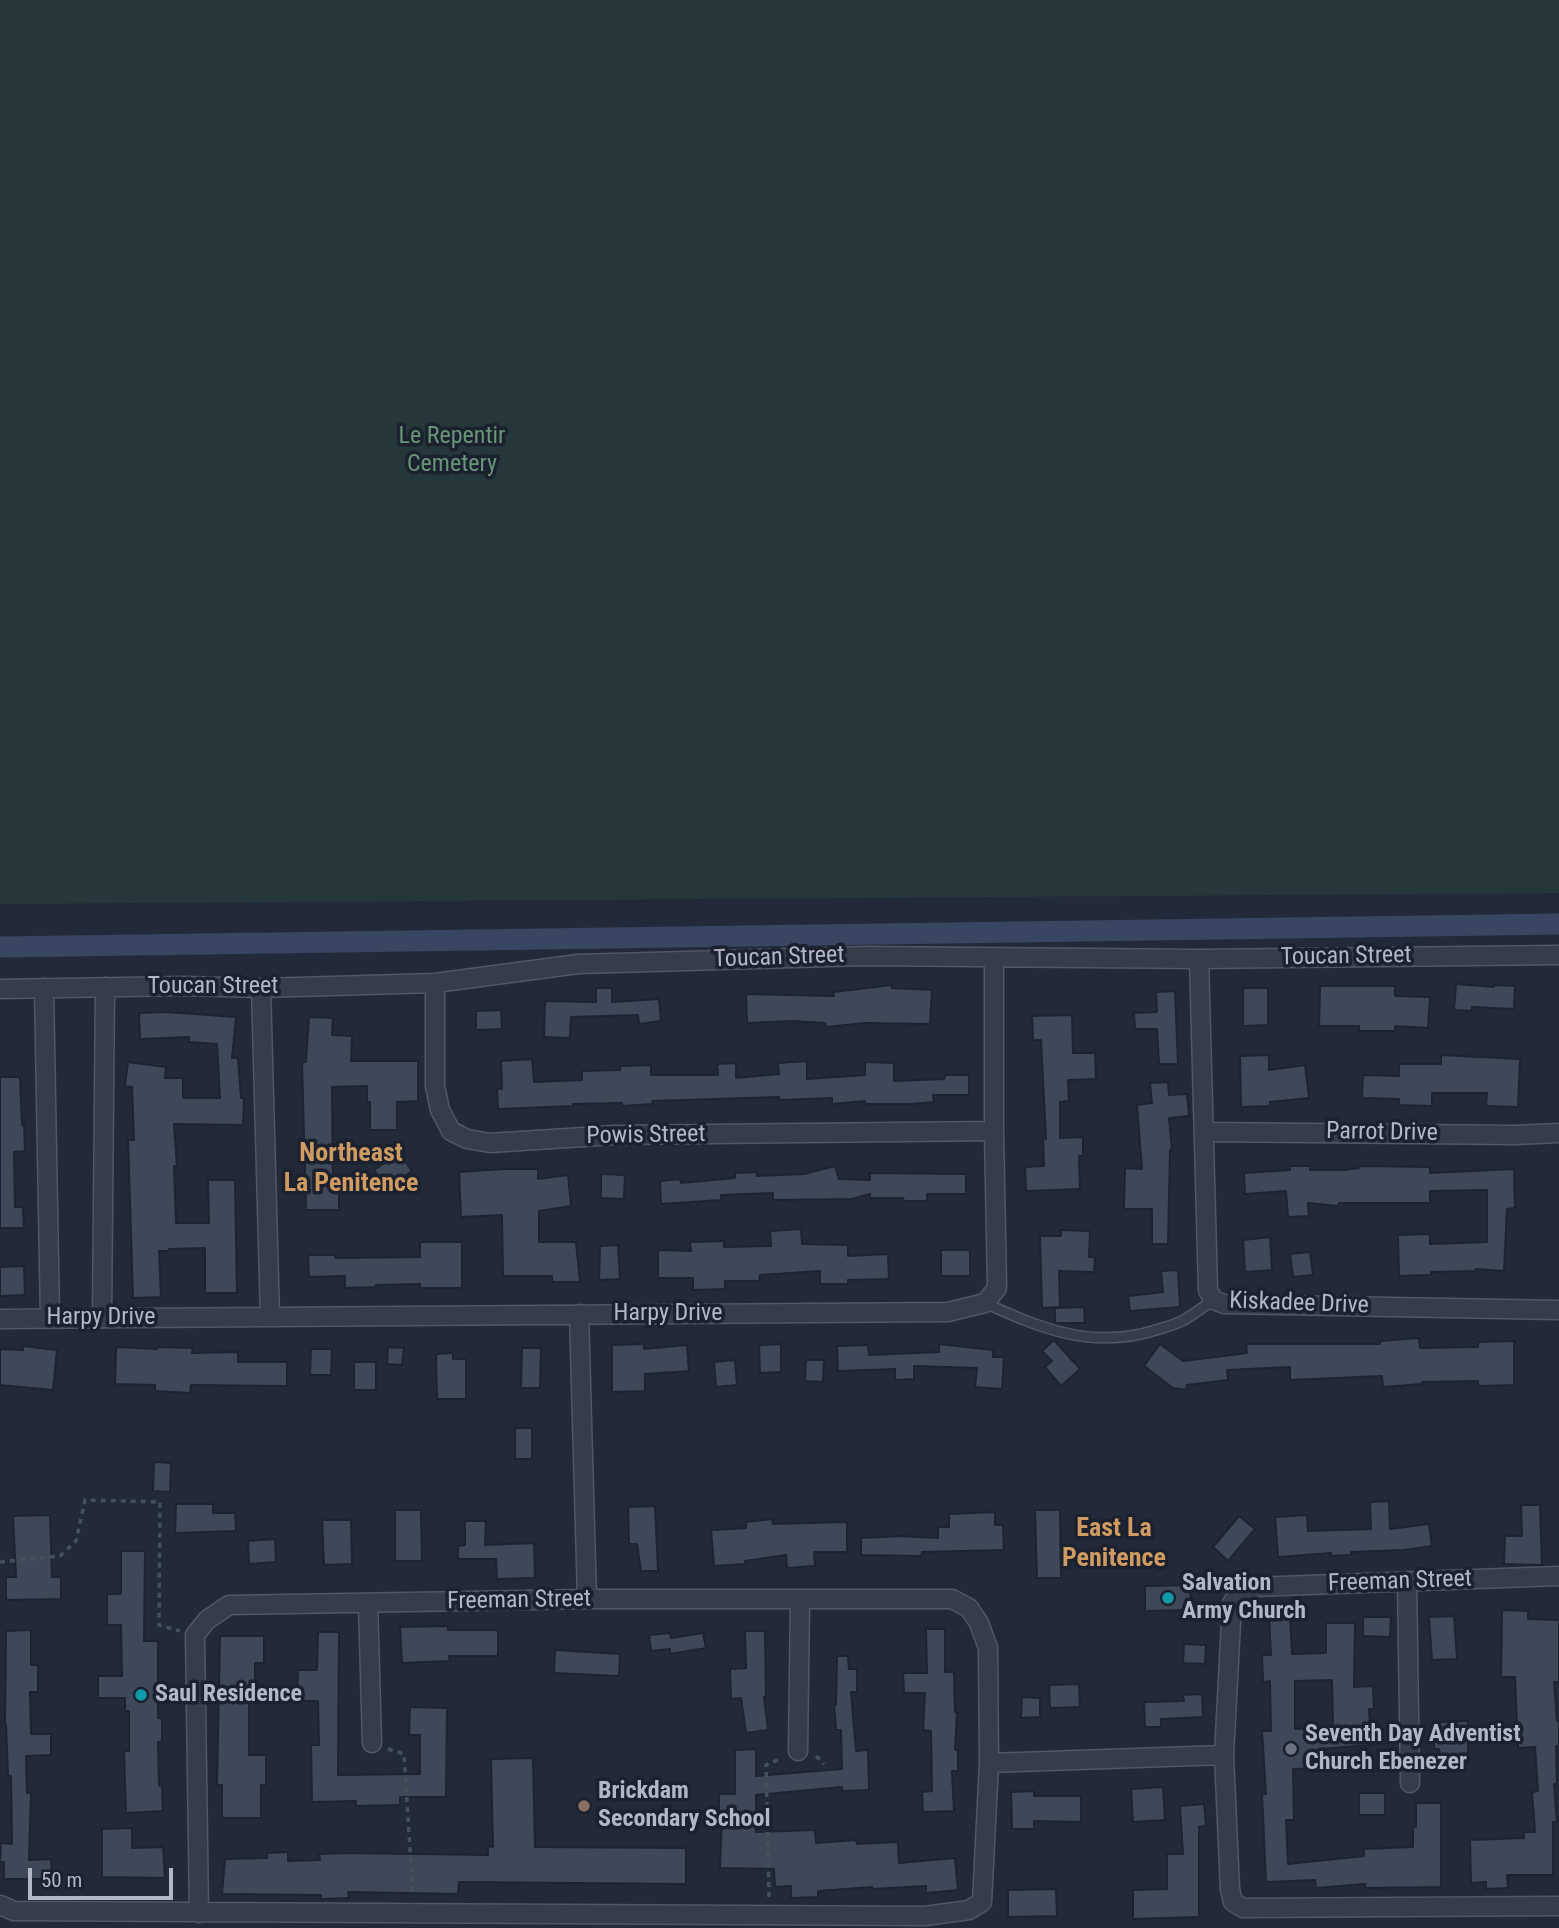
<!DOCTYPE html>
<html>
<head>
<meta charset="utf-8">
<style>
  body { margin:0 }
  #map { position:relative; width:1559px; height:1928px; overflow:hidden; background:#222a39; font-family:"Roboto Condensed",sans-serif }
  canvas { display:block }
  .scale { position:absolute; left:28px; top:1868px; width:145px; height:32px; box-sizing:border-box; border:4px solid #b1b7c5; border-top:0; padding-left:9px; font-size:21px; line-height:24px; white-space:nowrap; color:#b1b7c5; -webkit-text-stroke:5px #1b212e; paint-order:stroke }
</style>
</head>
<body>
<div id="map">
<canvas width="1559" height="1928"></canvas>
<div class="scale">50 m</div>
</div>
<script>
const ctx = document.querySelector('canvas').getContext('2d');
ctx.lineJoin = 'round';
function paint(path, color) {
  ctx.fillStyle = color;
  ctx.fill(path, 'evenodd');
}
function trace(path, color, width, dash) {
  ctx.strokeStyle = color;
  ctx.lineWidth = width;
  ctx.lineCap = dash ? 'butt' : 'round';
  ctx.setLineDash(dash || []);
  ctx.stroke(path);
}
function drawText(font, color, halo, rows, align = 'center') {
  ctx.font = font + ' "Roboto Condensed",sans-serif';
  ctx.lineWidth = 7;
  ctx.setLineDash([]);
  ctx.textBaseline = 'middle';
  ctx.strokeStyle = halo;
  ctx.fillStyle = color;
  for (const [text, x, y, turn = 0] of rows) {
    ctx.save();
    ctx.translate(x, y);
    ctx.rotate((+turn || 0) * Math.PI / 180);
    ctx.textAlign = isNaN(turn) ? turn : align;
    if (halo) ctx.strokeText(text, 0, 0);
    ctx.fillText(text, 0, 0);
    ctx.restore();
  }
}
paint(new Path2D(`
  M0,0H1559V893L0,904Z`), '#25373b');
trace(new Path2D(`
  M0,947L1559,924`), '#384661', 21);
const building = new Path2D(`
  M1456,984L1494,987V985L1515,986L1514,1009L1472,1007V1011L1454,1010Z
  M892,985V988L932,990L930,1024L865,1023L826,1027L825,1023L793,1021L747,1023L746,994L834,996L833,992Z
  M1320,986H1395V996L1430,997L1428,1028L1395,1026V1031H1359V1026H1319Z
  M596,988H612V1002L659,999L661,1021L639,1024L638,1015L571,1017L570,1038L544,1037L545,1001L596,1002Z
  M1243,988H1268V1025L1243,1026Z
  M1175,991L1178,1064H1159L1157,1029H1135L1134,1013L1157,1012L1156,992Z
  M501,1010L502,1029L476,1030V1011Z
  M166,1012L236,1017L232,1058H238L241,1098H244L243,1125L174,1124L177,1166H174L176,1223H209L208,1180H235L237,1293H205V1248L169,1249V1251H159L161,1297L133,1298L128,1140H134L132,1087L125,1086L128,1062L166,1067L165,1078H183V1098H220L217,1044L189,1042V1037L140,1039L139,1013Z
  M1072,1015L1073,1053H1095L1096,1079L1068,1080L1069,1101L1060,1102V1138L1083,1137V1156H1079L1080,1189L1026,1191L1025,1167L1044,1166L1043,1139H1046L1041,1040H1033L1032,1016Z
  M309,1017L333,1018L332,1035L352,1036L351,1061H418V1101L397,1102V1130H370V1102H367V1086L332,1087L333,1190H339V1210H306L302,1062H306Z
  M1269,1055V1070L1305,1065L1309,1098L1270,1102V1106L1241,1107L1240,1056Z
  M1441,1055L1520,1059L1518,1107L1486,1106L1487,1093H1432V1106L1399,1105V1099L1362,1098L1363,1075L1399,1076V1064H1441Z
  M532,1059L534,1082L582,1080V1071L620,1070V1066L651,1065V1075H718L717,1064L736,1063V1078L779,1074L778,1063L807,1061V1079L865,1075V1062L894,1063V1081L944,1079L945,1075H969V1095H933L934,1102L912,1104H865V1101L832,1104V1098L780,1100L779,1097L652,1101L653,1104L622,1106V1103L573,1104V1106L498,1109L497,1089H502L501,1061Z
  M0,1077H20L22,1125L24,1124L25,1151L14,1152L15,1207H23L24,1228H0Z
  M1168,1082L1169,1095L1187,1094L1189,1116L1169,1118L1172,1150H1170L1168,1244H1152V1209H1124L1125,1168L1142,1169L1137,1105L1152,1103L1150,1083Z
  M399,1153L412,1171L387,1189L374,1170Z
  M835,1166L839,1179L870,1180V1173L966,1174V1194H927V1201H904L903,1198H870V1194L852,1199L773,1200V1193L721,1195V1200L661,1204L660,1181L680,1179L681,1183L735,1178V1173L757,1172V1176L804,1174Z
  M1290,1166H1310V1170H1344L1359,1168V1166L1430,1167V1173L1514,1169L1515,1208L1507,1209L1504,1271L1476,1269V1271L1431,1272V1275L1399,1276L1398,1235L1430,1234V1244L1487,1242V1190L1430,1191V1203H1339L1338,1206L1308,1203L1309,1216L1288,1217L1286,1191L1245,1194L1244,1173L1290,1170Z
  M504,1169H538V1179L568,1175L571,1206L539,1211V1242H576L580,1282H552V1276H503L502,1215L461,1217L459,1172Z
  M601,1174L625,1175L624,1199L601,1198Z
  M801,1229L802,1244L848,1245V1256L888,1254L889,1279L848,1280V1284H820V1271L760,1275L759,1281H725V1289L693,1290V1278H658V1250L691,1251L690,1242L724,1241V1247L771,1246L770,1231Z
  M1061,1230L1090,1231L1089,1257H1095L1094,1272L1059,1271L1060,1307L1042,1308L1040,1236H1061Z
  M1270,1237L1272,1270L1245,1272L1243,1240Z
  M420,1242H462V1288H420V1284L376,1285V1287L345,1288V1276L309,1277L308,1255H335V1258L420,1257Z
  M618,1245L620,1279L599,1280L600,1246Z
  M941,1250H970V1276H941Z
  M1310,1252L1313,1275L1293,1277L1290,1254Z
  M24,1266L25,1295L0,1296V1267Z
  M1178,1270L1180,1307L1130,1311L1128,1296L1163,1292L1161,1271Z
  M1084,1307L1085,1323H1055V1308Z
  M1419,1338L1420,1348L1478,1347V1342L1514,1341V1385L1478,1386V1381L1422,1382V1384L1383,1387L1382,1376L1290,1380V1367L1227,1370L1228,1380L1187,1385L1186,1390L1173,1388L1144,1366L1160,1344L1183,1361L1247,1353L1246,1344H1380V1341Z
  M1054,1340L1080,1369L1061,1386L1045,1367L1052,1361L1042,1351Z
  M644,1344V1349L687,1345L689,1371L645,1374V1391L612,1392V1345Z
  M781,1344V1372L760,1373L759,1345Z
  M939,1344L993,1350V1357H1004L1002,1389L975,1387L977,1368L914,1366V1379L895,1380V1369L838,1371L837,1346L868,1345L869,1355L939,1352Z
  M23,1346L57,1350L53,1390L0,1385V1349L23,1350Z
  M116,1347L157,1349V1347L193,1348L192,1353L238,1352V1362H287V1386L191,1385L190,1393L155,1391V1385L115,1384Z
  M388,1347L404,1348L402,1365L387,1364Z
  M522,1348H541L540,1388H521Z
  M311,1349H332L331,1375H310Z
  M453,1353V1359H466V1399H437L436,1354Z
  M735,1360L737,1385L716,1387L714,1362Z
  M806,1360H824L823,1382L805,1381Z
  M354,1362H376V1390H354Z
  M515,1428H532V1459H515Z
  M154,1462L171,1463L170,1492L153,1491Z
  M1389,1501L1390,1529L1429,1524L1432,1546L1404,1550L1351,1552V1555L1331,1556V1553L1278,1557L1275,1517L1307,1515L1308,1531L1371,1529L1370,1502Z
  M176,1504H213V1513H235L236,1531L175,1533Z
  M1521,1505H1540L1542,1565L1504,1564L1505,1536H1522Z
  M655,1506L658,1571H641L637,1544H629L628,1507Z
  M395,1510H421L422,1561H395Z
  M1035,1510H1060L1061,1578H1037Z
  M995,1512V1525H1003L1004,1550L922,1552L921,1556L861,1555V1538L901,1536L938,1538V1527H949V1514Z
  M50,1515L52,1577H61V1599L6,1600V1577H16L13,1516Z
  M1239,1516L1255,1529L1228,1561L1213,1547Z
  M772,1519L773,1524L847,1522V1552H814L815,1566L787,1568L786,1555L745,1561V1564L714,1566L711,1530L746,1528V1522Z
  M322,1520H351L352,1564L324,1565Z
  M465,1521H486L485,1545L534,1543L535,1578L497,1579L496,1559H458V1546L465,1545Z
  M275,1539L276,1562L249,1564L248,1541Z
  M121,1551H145L144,1641H158V1718H162V1742H158L159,1786H162L163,1811L126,1813L124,1751H129V1711H125V1698H98V1676H122L121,1625H107V1594H121Z
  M1190,1585L1191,1610L1145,1611V1586Z
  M1502,1610L1528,1611V1619L1559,1620V1682H1554L1557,1721H1559V1746H1556L1557,1784H1554L1557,1822H1553V1875H1507L1508,1888L1486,1889V1882L1471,1883L1470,1840L1524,1838V1832H1535L1532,1792L1538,1791L1535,1747L1518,1748L1515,1677H1501Z
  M1290,1616L1292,1654L1326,1653V1623H1355L1354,1687L1373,1686L1374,1709H1369L1371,1745L1320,1749L1321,1768L1293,1769L1294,1820H1286L1288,1864L1364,1856V1849L1413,1847V1827H1416V1803H1441V1887L1365,1888V1884L1316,1888L1315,1880L1266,1882L1262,1794H1266L1262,1731H1271L1270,1681L1263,1682L1262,1655H1271L1269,1617ZM1332,1680L1333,1727L1295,1729V1681Z
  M1454,1616L1457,1659L1432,1660L1429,1617Z
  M1363,1617H1391L1390,1637L1363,1636Z
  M448,1626V1630H498V1656H449L450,1661L402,1663L400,1627Z
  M926,1629H945V1672H954L955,1712H957L955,1750H958V1771H952L954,1811L923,1812L922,1792L932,1791L931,1731L923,1730L925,1693H904L903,1673H927Z
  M31,1630V1665H38V1692H30L31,1734H51V1755L26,1756L27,1793H31L29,1860L51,1859L52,1879H4V1862H0L1,1843L12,1844L11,1776H8L6,1725H5L6,1631Z
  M745,1631H765L766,1697H764L768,1730L746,1733L741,1698L731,1699L730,1669L746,1668Z
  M318,1632H339L338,1775L420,1774V1735H409L410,1707L447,1708L446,1797H400V1805L356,1806V1801L312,1802L311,1745H319L318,1701H297L298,1670H317Z
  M670,1633L671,1638L703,1633L706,1648L670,1654V1649L651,1651L649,1635Z
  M220,1636H264V1663H255V1702H249V1755H266V1785H261V1818H222V1785H217Z
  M1184,1644L1206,1645L1205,1664L1183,1663Z
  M555,1650L620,1654L619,1676L554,1673Z
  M837,1656H848L849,1669H857V1692H851L856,1751L868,1750L869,1790L842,1791V1787L756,1795V1832L815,1830L816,1843L856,1840L857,1844L898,1842L899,1863L955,1858L958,1890L926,1893V1886L872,1889V1887L818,1891V1897L791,1898V1886L775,1887L774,1869L720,1868L722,1815H719V1794H735V1750L756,1749V1776L842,1769L841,1730H836L834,1705H836Z
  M1079,1684L1080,1707L1050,1708L1049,1685Z
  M1202,1694L1203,1717L1161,1719V1727H1145L1144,1702L1184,1701L1183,1695Z
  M1022,1697L1040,1698V1717L1021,1718Z
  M1468,1721V1755L1440,1756L1439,1749H1434V1722Z
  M533,1758L535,1847L686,1848V1884L459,1882L458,1894L348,1892L349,1898L321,1899V1895L222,1894L225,1859L267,1858V1853L288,1852V1861L320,1860L319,1854L347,1853L488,1855V1846L493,1847L491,1759Z
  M1163,1787L1165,1820L1133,1822L1131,1789Z
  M1034,1791V1796H1081V1822L1034,1821V1829H1012L1011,1792Z
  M1359,1793H1385V1815H1359Z
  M1204,1804L1206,1826L1199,1827V1917L1133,1919V1890L1167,1889V1854H1183L1180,1806Z
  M132,1828V1848L163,1847L165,1878L102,1877V1829Z
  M1056,1889L1057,1916L1008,1917V1890Z`);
paint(building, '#3e4858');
trace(building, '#1d2330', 2);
const service = new Path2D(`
  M985,1303C1042,1329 1093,1350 1156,1330C1165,1327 1174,1325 1182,1321C1193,1315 1203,1307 1213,1300`);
const minor = new Path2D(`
  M1199,959L1208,1290L1213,1300L1224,1304L1559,1310
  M435,983V1086L440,1110L451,1131L467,1139L490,1143L614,1135L994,1131
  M44,988L50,1318
  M261,988L270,1317
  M0,989L183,986L261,988L435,983L578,964L865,956L1199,959L1559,955
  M1204,1132L1515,1135L1559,1133
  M579,1314L587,1599
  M102,1318L105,987
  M0,1319L948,1312L985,1303L997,1288L994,1131V957
  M1407,1581L1410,1783
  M368,1603L372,1743
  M798,1751L800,1600
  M1224,1755L1232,1603L1240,1594L1253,1587L1559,1576
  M0,1905L14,1911L925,1916L969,1910L982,1902L989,1763L1224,1755L1230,1889L1233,1902L1243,1908L1559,1906
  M199,1913L195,1635L207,1620L229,1605L587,1599H952L969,1608L979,1623L988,1648L989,1763`);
trace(service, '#515764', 12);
trace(minor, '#515764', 21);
trace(new Path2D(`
  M0,1562L60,1556L76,1541L85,1500L160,1502L159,1625L180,1631
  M388,1749L404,1754L413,1897
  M816,1756L824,1764
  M769,1897L766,1765L782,1758`), '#425257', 3.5, [5, 5]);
trace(service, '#363c49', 9);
trace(minor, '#363c49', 18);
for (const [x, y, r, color] of [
  [1168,1598,7,"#0f9aa8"],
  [141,1695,7,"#0f9aa8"],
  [1291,1749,7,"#6b7280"],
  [584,1806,7,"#8d6e63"]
]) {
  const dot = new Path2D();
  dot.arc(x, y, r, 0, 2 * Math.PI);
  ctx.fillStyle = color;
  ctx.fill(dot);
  trace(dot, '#1b212e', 2.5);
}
drawText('24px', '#699577', '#1b212e', [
  ["Le Repentir",452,437],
  ["Cemetery",452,465]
]);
drawText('24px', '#b1b7c5', '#1b212e', [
  ["Toucan Street",1346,957,-1],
  ["Toucan Street",779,958,-2],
  ["Toucan Street",213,987],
  ["Parrot Drive",1382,1133,1],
  ["Powis Street",646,1136,-1],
  ["Kiskadee Drive",1299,1304,2],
  ["Harpy Drive",668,1314],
  ["Harpy Drive",101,1318],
  ["Freeman Street",1400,1582,-2],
  ["Freeman Street",519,1601,-1]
]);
drawText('bold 24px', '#b1b7c5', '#1b212e', [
  ["Salvation",1182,1584],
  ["Army Church",1182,1612],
  ["Saul Residence",155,1695],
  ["Seventh Day Adventist",1305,1735],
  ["Church Ebenezer",1305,1763],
  ["Brickdam",598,1792],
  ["Secondary School",598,1820]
], 'left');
drawText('bold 26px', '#cf9b62', '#1b212e', [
  ["Northeast",351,1154],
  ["La Penitence",351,1184],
  ["East La",1114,1529],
  ["Penitence",1114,1559]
]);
</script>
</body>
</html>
